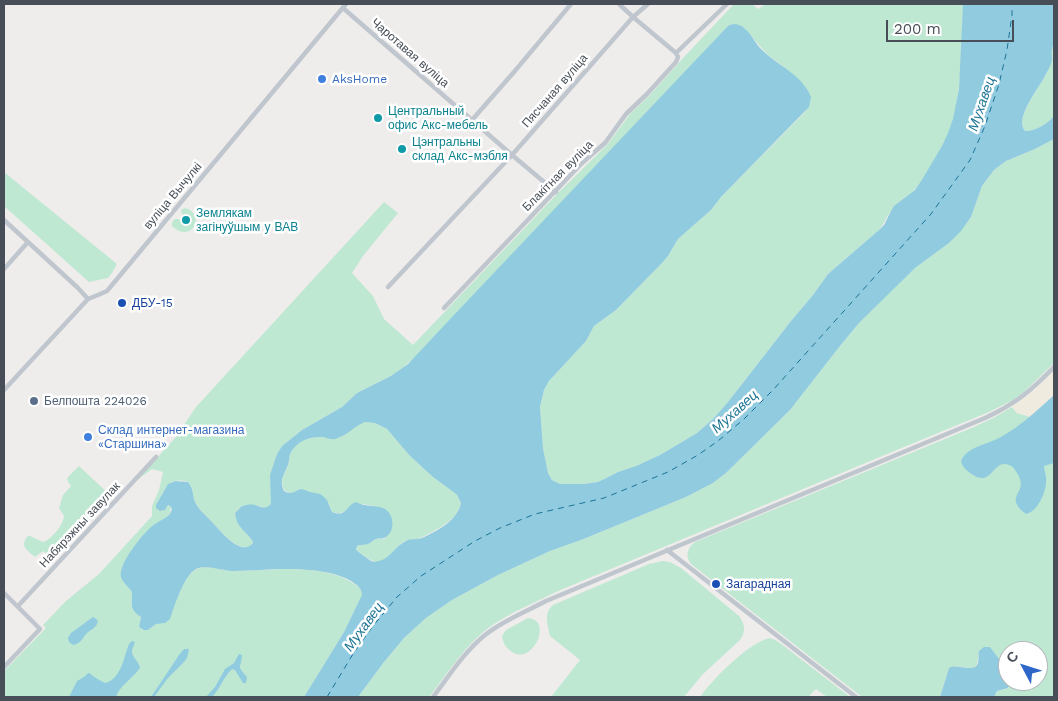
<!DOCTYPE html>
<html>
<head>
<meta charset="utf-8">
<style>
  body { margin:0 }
  #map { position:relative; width:1058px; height:701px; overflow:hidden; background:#efecec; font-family:"Work Sans",sans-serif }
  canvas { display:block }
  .frame { position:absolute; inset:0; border:5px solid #474e57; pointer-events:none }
  .north { position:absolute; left:998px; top:641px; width:50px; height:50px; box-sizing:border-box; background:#fff; border:1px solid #b5b8bc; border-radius:50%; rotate:310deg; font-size:14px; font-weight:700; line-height:20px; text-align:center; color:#474e57 }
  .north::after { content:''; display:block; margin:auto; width:18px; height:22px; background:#2e67c8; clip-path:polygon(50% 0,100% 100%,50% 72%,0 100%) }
  .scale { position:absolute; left:886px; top:20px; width:128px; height:22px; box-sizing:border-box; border:2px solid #474e57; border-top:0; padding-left:6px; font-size:15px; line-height:18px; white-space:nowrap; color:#474e57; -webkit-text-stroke:4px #fff; paint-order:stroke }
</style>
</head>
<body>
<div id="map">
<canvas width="1058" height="701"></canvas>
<div class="frame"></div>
<div class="north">С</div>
<div class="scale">200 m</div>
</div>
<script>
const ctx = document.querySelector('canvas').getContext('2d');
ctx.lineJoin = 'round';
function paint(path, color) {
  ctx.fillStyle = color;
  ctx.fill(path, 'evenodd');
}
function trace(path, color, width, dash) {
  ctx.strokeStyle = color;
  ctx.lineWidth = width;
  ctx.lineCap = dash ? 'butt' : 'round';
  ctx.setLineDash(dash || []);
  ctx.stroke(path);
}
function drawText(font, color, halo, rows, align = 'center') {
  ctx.font = font + ' "Work Sans",sans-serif';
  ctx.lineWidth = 5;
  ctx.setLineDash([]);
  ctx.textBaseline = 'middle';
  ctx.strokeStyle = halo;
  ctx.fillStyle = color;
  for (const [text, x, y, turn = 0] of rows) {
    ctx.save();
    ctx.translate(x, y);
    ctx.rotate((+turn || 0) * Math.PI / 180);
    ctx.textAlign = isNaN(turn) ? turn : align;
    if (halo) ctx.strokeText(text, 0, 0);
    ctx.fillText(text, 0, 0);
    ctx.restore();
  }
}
paint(new Path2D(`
  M734,4H752L758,9L766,4H963V14C961,48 962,84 954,117C948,140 931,169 916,188C909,197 898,202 891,211C886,217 884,224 879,230L828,274L813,295L791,321L728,402L713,419L697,433L660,455L636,466L618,472L598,482L584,484L565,485L556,483L550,477L548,473L543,448L540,407L544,390L549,381L586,341L594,326L616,310L663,262L668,256L678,239L711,210L721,197L806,111L796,77L766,53L744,28L731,24L415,357L400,370L391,376L357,393L342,407L302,430L282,446L277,454L274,465L271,494V504L269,507L266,508L255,505L242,506L235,513C237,526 245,531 252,540L253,543C242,558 220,530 212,522C207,516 200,511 196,504C192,497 194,488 188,482C166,476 167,489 157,503L158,510L163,511L169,505L171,507L170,514L141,538L122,567L121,575L122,579L132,592C131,608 130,606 141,617L139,627L148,630L156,624L167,621L169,619C175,605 183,576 197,569C204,564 225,571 235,571C243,571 253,570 262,570C293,568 336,567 361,589L363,595L361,598L344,632L304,697H4V671L46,628L43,625L66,601L99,574L152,516V506L159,490L163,472L152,469L137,480L175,438L196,407L384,202L398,213L363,256L352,273L373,296L384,319L413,345L557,194L607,145L630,114L649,96L684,57Z
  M1054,41V116C1047,124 1036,131 1025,131C1014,117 1042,85 1047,72C1050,65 1050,60 1051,53C1052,49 1054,45 1054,41Z
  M1054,139V363L1024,392L1013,400L989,412L904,447L558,591C534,603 501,616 481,634C461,651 445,677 429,697H358L384,662L404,638L426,618L452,600L498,575L550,551L581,540L686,497L713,483L726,473L790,410L840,346L859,323L907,275L915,268L949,243L966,224L971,217L982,186L994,170L1006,161L1035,149Z
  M4,172L117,264L112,273L108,278L89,282L4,206Z
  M185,208C207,214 192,245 172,226V222L175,219H179L186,225L190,223C190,217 185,217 182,214L181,210Z
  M1012,407L1017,413L1030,417L1054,420V697H994L997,691L1006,689L1010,685V681H1038V651H1008V672L990,647L978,654C979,679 963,662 949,668L940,697H862L691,564C685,556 687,548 695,542L974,427L995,417Z
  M365,422L375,423L387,429L410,456L433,477L452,491L457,495L461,503C457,518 445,525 432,532C428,534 423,537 418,539C413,540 408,539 403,542C395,548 387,562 376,562C371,561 360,553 356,550L358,545L370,543L376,539H384L389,534L392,525L378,507C372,506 366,504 360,504C348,504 346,517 332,512L329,504L310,492L299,490L291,494L285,491C279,479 284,476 288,466C289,462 289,458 290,454C295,441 310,436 323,437C329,438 332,440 338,438C347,434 355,426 365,422Z
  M79,466L111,496L108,501L55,559L43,551L35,557C27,550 19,546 28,536H30L43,542C51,540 64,524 64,516L59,508L63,495L71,486L67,480L68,477Z
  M663,561L670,562L681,568L739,616C745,624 746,632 740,640L702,675L684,697H551L580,660L550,636C548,625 543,613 553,605L649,564Z
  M528,618C554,620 532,666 512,652C506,648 503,643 502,636L506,630Z
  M770,638L775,640L780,643L850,697H827L816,689L808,697H700C711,681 750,641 770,638Z`), '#bfe8d2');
paint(new Path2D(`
  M1054,371V395L1030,417L1026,415L1017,413L1012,407L1035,390Z`), '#efebde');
paint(new Path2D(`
  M963,4H1054C1054,19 1056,35 1052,50C1051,54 1052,53 1052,58C1052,64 1048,70 1045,76C1039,88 1014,118 1025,131C1036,131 1047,124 1054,116V139L1035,149L1006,161L994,170L982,186L971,217L961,231L949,243L915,268L859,323L840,346L790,410L726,473L713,483L686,497L581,540L550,551L498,575L452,600L426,618L404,638L384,662L358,697H304L344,632L362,595C362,588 357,585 351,581C329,568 287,568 261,570C252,570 243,571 234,571C224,571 204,564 196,569C183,577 175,605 170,619L165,623L156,624L148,630H144L139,627L141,617C129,609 132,605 132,592C129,587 123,583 121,577C118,564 142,535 151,527C157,522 165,519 170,514L172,509L170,506L168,505L165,510L160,511L156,508V505L168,484L175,481L188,482C194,488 192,497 196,504C200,511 207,516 212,522C220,530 241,558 253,543L252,540C245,531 236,526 235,513L242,506C246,505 251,504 255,505C262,507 265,510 271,504L270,475L277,454L282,446L302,430L342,407L357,393L391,376L408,364L453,316L728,26C731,24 734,23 739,25C748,28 754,41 760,48C776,65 802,74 811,97L809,107L721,197L711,210L678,239L668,256L663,262L616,310L594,326L586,341L549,381L544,390L540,407L543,448L548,473L552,480L560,484H584L598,482L618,472L636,466L660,455L697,433L713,419L728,402L791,321L813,295L828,274L879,230L884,225L891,211L894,206L915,190L923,178L942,146L948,133L953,119L959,89ZM365,422L375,423L387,429L410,456L433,477L452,491L457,495L461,503C457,521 437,531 422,538C417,540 411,538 406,541C396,545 390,559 379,561C375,562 374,562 371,561C369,559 356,551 356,549C356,548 357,547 358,545C362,545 366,545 370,543C372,542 373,540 376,539C379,538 382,539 384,538C396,533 395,513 383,508C374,505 365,507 356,502C346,505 347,518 332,512L327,500L323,496L320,494L310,492L302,489C295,490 292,496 284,491C279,479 284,476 288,465C289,462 289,458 290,454C296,441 310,436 323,437C328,438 333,441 338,438C347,435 355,426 365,422Z
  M1054,395V463L1044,466C1044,471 1047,476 1046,482C1046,493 1037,512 1026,514C1022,511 1017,507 1016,502C1014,492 1027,489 1017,473C1015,470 1013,466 1009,465C992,458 993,490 970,473C965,469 962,466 961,461C967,447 985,445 997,439C1016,430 1039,409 1054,395Z
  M93,617L95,618L98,621C96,629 91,629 86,634C82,639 81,643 73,645L69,642L68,638L71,633Z
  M132,641L135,642C134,645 133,647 132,650C131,657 139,661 140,668C133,678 119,686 116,697H69L77,681L84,677L88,673H89C94,677 99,680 105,683C121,680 124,656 129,644Z
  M984,647H990L1002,663L1008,672V681H1010L1008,688L997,691L994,697H940L949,668C957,663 974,674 978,663C979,659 978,655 979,651Z
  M184,649H188L189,650L187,658L184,662L168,678L154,697H151L179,655Z
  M239,654L242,655C241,670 236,664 247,677L246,683H243L235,670L232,669C224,676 220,689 212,697H206L215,687L225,669L234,663Z`), '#91cbe0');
trace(new Path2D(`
  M327,697L353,654L373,626L397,597L421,576L475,541L500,528L535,514L604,498L668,472L698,455L718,441L744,419L773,390L931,214L970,160L985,126L999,84L1007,50L1012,15V4`), '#1c7495', 1, [6, 5]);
trace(new Path2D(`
  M619,4L633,17L676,53
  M343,8L512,155L556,192
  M676,53L727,4
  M472,120L514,72L571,4
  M4,220L78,288L88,299
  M4,269L28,242
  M388,287L512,155L633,17L648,4
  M444,308L582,163L605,143L626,114L647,94L676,62L678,57L676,53
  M4,390L88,299L98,295L107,291L346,4
  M667,550L856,697
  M4,593L40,629L4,667
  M18,606L156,457
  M433,697C449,676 464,652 485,635C502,621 527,611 546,601L985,418C1015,404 1031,391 1054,367`), '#bfc6cd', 4.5);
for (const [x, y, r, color] of [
  [322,79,5,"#3f7fe0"],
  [378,118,5,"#0f9aa8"],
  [402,149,5,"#0f9aa8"],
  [186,220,5,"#0f9aa8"],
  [122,303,5,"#1a4fb4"],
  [34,401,5,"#5c6f8a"],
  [88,437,5,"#3f7fe0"],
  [716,584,5,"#1a4fb4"]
]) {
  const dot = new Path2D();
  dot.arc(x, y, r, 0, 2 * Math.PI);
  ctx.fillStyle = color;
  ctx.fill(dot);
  trace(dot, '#fff', 2);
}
drawText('12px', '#474e57', '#fff', [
  ["Чаротавая вуліца",410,53,41],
  ["Пясчаная вуліца",555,91,-49],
  ["Блакітная вуліца",558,176,-45],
  ["вуліца Вычулкі",173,196,-50],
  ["Набярэжны завулак",80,525,-47]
]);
drawText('12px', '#366cbe', '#fff', [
  ["AksHome",332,79],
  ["Склад интернет-магазина",98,430],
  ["«Старшина»",98,444]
], 'left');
drawText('12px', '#0d838f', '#fff', [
  ["Центральный",388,111],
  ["офис Акс-мебель",388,125],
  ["Цэнтральны",412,142],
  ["склад Акс-мэбля",412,156],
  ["Землякам",196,213],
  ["загінуўшым у ВАВ",196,227]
], 'left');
drawText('12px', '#164399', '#fff', [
  ["ДБУ-15",132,303],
  ["Загарадная",726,584]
], 'left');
drawText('12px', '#4e5e75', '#fff', [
  ["Белпошта 224026",44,401]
], 'left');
drawText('italic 14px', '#1c7495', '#fff', [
  ["Мухавец",982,104,-71],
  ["Мухавец",735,412,-42],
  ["Мухавец",364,627,-54]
]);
</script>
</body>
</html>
